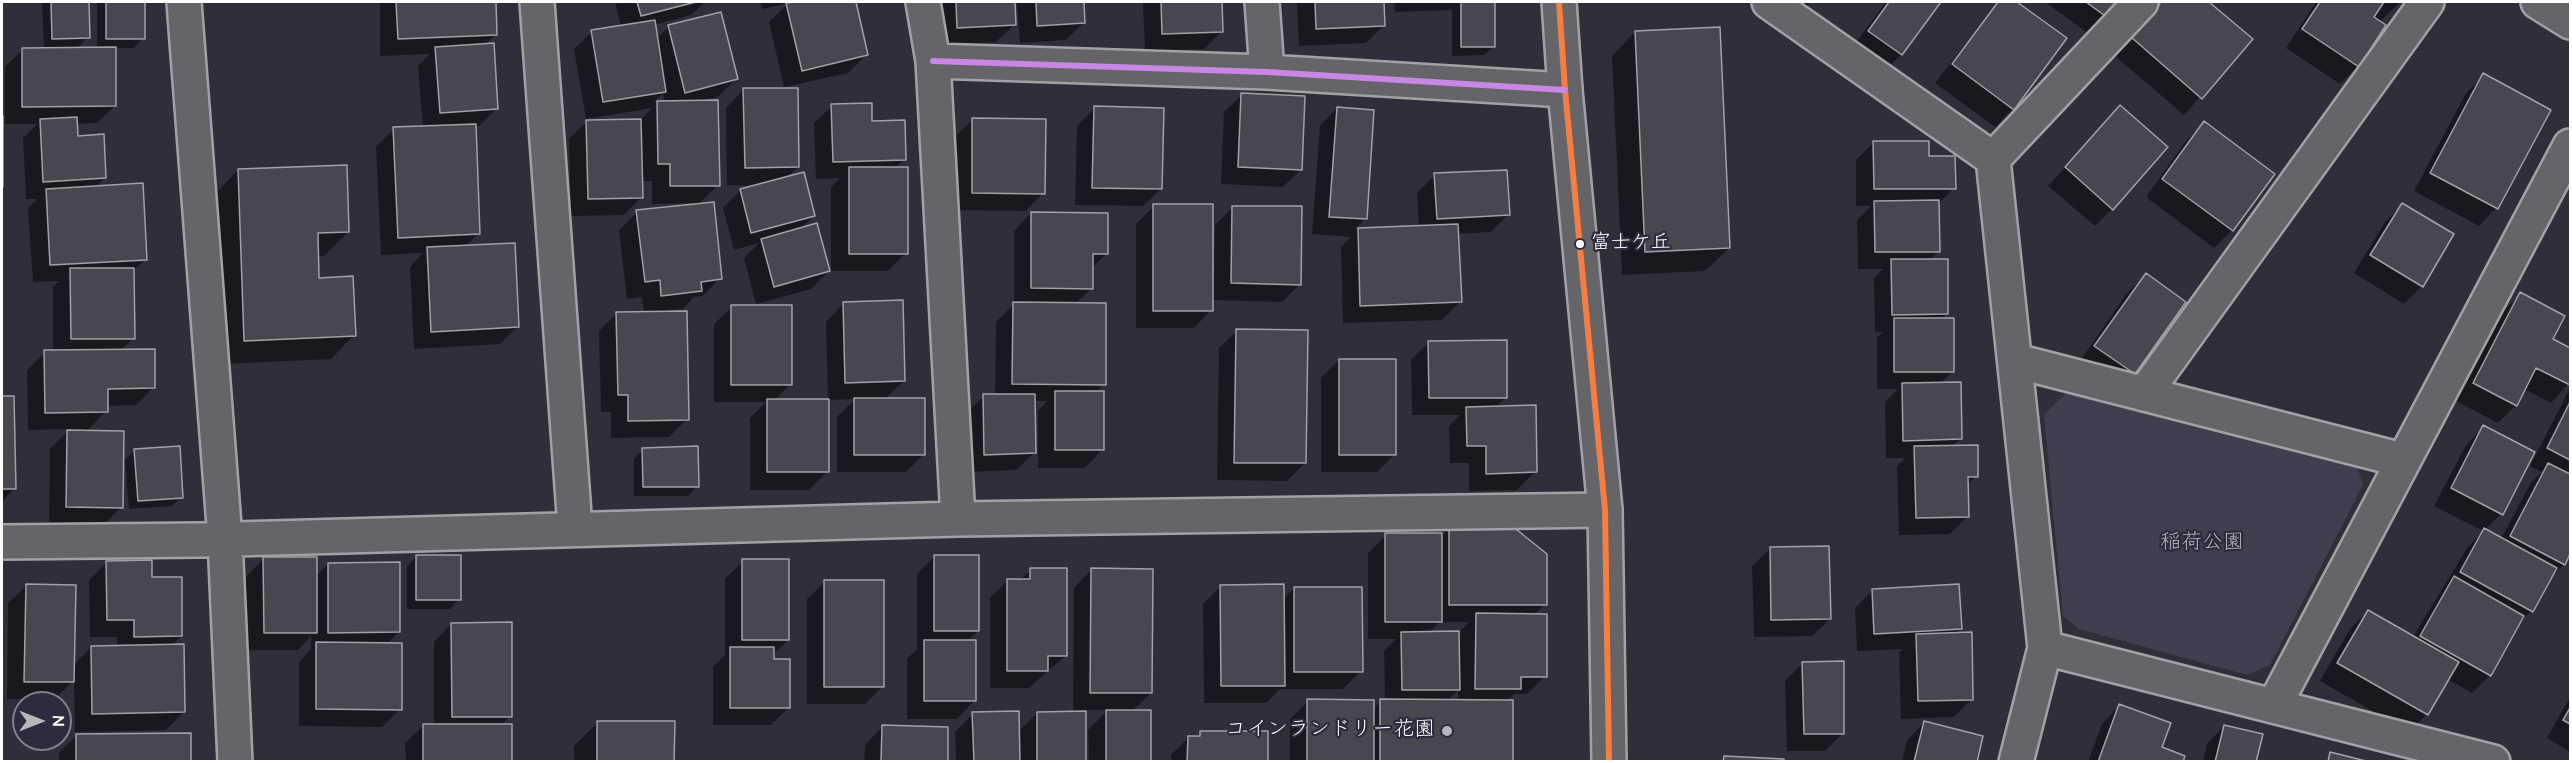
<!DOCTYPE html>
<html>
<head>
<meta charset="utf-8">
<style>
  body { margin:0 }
  #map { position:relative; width:2572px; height:763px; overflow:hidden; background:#312e39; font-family:"Architects Daughter",sans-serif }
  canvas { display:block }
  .frame { position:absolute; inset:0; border:3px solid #fff; pointer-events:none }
  .north { position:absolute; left:12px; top:691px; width:60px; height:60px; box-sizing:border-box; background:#2f2a3d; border:2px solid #827f8b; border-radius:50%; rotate:90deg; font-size:16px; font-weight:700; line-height:24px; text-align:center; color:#fff }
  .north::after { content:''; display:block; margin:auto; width:21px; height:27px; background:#b7b6ba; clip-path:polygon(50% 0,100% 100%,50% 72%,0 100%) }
</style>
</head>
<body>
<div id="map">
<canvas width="2572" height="763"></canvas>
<div class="frame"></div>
<div class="north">N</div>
</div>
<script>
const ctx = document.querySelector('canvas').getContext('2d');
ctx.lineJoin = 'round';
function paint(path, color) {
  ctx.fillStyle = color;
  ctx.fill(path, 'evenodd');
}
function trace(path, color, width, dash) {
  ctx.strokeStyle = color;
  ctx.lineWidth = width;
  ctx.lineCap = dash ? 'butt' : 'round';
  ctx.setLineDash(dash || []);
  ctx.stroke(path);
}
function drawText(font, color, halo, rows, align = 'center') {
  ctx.font = font + ' "Architects Daughter","Klee One",sans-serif';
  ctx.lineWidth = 4.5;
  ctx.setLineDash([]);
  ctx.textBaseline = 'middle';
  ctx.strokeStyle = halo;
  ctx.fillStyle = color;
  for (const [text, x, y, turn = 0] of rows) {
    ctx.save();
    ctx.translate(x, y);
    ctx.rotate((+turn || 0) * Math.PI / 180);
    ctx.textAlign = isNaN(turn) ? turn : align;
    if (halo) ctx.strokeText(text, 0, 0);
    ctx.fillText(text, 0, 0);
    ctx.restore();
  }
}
paint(new Path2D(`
  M2068,391L2357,466L2363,485L2270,665L2247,675L2079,629L2063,616L2044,415Z`), '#433e4f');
paint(new Path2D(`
  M42,2H87L88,37L76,49H97V2H143V38L134,48H115V106L97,123L76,124L77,138L105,178L95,187L146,259L132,272L133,338L120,351L154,387L136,405L106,406V411L86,432L121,507L104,525H49L50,449L70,429L28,430L27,370L45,352H53V287L59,281L33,282L28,208L38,199H26L23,138L37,124H5V67L23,49H44Z
  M380,2H494L496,34L485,45L497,108L479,126H474L478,234L465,247L518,326L500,344L414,349L410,267L423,253L381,255L376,147L394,129L423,128L418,66L430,54L380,56Z
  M615,2H705L691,15L654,25L656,39L669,27L736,79L718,97L704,100L718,185L698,205L720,278L703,296L694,297L683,309L670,310L687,419L669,437L611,438V412H601L599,331L617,313H644L642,297L627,299L619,230L637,212L695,205L694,203L652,204V181H641V198L624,215L571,216L569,139L587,121L640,120L652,108L586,119L574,49L592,32L621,27ZM663,93L665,102H654Z
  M761,2H854L866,55L848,73L784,87L769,22L789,3L762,9Z
  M938,2H1013L1014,25L996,42L939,45Z
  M1017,2H1082L1083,23L1066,40L1020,43Z
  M1143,2H1220L1221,32L1204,49L1145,51Z
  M1297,2H1383L1384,25L1366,43L1299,46Z
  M1394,2H1494V46L1484,55L1452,56V10L1395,12Z
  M1767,2H1811L1792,21Z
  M1886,2H1939L1901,55L1883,72L1851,49Z
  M1998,2H2015L2065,39L2013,109L1995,127L1935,83Z
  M2045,2H2118L2089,34Z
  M2160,2H2207L2251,39L2184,115L2114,55Z
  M2316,2H2400L2379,23L2384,26L2358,66L2340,84L2286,48Z
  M1635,32L1729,248L1705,271L1622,275L1612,56Z
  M2484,75L2549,110L2496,208L2479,226L2414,191L2466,93Z
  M743,90L798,167L786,178L814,216L800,229L829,271L811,289L756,304L744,258L759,243L734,250L723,208L740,191L758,186L727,185L726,108Z
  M1242,95L1301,169L1283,187L1221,184L1224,112Z
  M832,106L870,122L904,159L895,169L906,253L888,271H831V187L840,178L816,179L814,123Z
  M2120,107L2112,209L2095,226L2048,186Z
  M1095,108L1161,189L1143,206L1075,205L1077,126Z
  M1337,108L1365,219L1355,229L1419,227L1417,193L1435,175L1508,215L1491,232L1457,234L1460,302L1442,320L1343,323L1341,247L1351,237L1312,234L1320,126Z
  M973,119L1043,193L1026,211L955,210V137Z
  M2204,123L2232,230L2214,248L2146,197L2186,141Z
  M1873,143L1928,158L1954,188L1938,204L1939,251L1929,261L1947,313L1941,320L1953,371L1940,384L1960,439L1952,447L1976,476L1967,485L1968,516L1950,534L1899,535L1897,466L1905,458H1886L1885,402L1898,389H1877V337L1883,332H1875L1874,278L1883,269H1858L1857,220L1871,206H1856V160Z
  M238,170L348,232L324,256H317L318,279L354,335L331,359L221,364L215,194Z
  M2402,205L2452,235L2422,286L2404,304L2354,273L2385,222Z
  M1154,206L1211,278H1214L1215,225L1233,207L1300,284L1282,302L1211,300V310L1194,328H1136V224Z
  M1031,213L1107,253L1092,268V288L1075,304L1104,384L1095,393L1102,450L1085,468H1038V411L1047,401H1034V453L1016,470L967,472L966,413L984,396H995L996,322L1014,304V231Z
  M2146,275L2184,303L2134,373L2116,391L2078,364L2128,292Z
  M2520,294L2551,339L2570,349V382L2551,403L2524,389L2516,405L2498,423L2456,401L2503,312Z
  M843,304L904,381L885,399L924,454L906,472H837V417L855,399L828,400L826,322Z
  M732,307L790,384L774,401L827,472L809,490H750V418L766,402H714V324Z
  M1237,331L1305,463L1287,481L1217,480L1219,348Z
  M1429,342L1506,397L1496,408L1535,472L1517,490L1469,491V463H1450L1449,426L1460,415H1412L1411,360Z
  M1339,360L1395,454L1377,472H1321V378Z
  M2570,388V551L2564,564L2549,579L2531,611L2519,623L2490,675L2472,693L2447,679L2427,714L2409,732L2320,681L2350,629L2368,611L2413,637L2467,548L2483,531L2434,506L2466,445L2484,427L2501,514L2485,530L2501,539L2531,482L2542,472L2530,466Z
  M2,398H13L15,488L2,502Z
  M643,449L697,486L688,496H634V459Z
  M134,451L181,497L172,506L129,509L125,460Z
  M1450,527L1545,604L1534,615L1545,676L1527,694H1514L1506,702L1511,762H1290V719L1308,701L1373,709L1381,701H1385L1384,651L1396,639H1368V553L1386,535H1442ZM1440,622H1469L1458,633H1428ZM1458,690V701H1447Z
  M1770,549L1830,619L1812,636L1754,637L1752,566Z
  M935,556L978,631L967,641L974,701L957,719H907V659L917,649V574Z
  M416,557L459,599L450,609H407V566Z
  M263,559L315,577L328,564L399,632L386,645L400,709L382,727L299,726V662L311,649V636L298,650H246V577Z
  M743,561L788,640L772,656V660L789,707L771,725H713V667L725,655V579Z
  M107,562L151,578L181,636L171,646L184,712L166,730L75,732L74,680L55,699H7L8,603L26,586L73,666L91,647H117V637H90L89,580Z
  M1031,570L1065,656L1029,688H990V598L1008,580H1020Z
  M1091,570L1151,693L1132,711L1150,762H1089L1088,730L1108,710H1084L1085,762H956L955,732L973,714L1018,732L1037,713H1073L1074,588Z
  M825,582L883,686L865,704H807V599Z
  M1221,586L1282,600L1294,588L1361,671L1343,689H1280L1266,703H1204L1203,604Z
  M1873,590L1960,629L1955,634L1972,699L1954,717L1901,719L1899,653L1903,649L1857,651L1855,608Z
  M451,624L510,716L500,726L510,762H406L405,743L423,726H434V642Z
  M1803,663L1843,733L1825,751H1787L1785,681Z
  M2570,697V752L2547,738Z
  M2119,706L2160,748L2181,762H2088L2102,724Z
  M598,722L673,762H574V746Z
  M1925,722L1975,762H1902L1907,740Z
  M2224,726L2255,762H2203L2207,744Z
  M882,727L946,762H864L865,745Z
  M1201,732L1266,762H1171V755L1189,737H1196Z
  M77,735L190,762H59V753Z`), '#0007');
const building = new Path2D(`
  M51,2H89L90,38L52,39Z
  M106,2H145V39H106Z
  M396,2H496L497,35L398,39Z
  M637,2H696L641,16Z
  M794,2H856L868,55L802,71L786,3Z
  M956,2H1015L1016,25L957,28Z
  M1036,2H1084L1085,23L1037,26Z
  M1161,2H1222L1223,32L1162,34Z
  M1315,2H1384L1385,26L1316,29Z
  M1461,2H1495V47H1461Z
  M1889,2H1941L1902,55L1868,31Z
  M1998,2H2017L2067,38L2014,110L1952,64Z
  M2086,2H2120L2108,18Z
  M2161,2H2209L2253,39L2202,99L2131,37Z
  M2320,2H2384L2374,17L2386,25L2359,67L2302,29Z
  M721,12L738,79L685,93L668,25Z
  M655,20L666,92L603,102L591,30Z
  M1720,27L1730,248L1645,252L1635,31Z
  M494,43L498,109L440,113L435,47Z
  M116,47V106L22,107V48Z
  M2483,73L2551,110L2498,209L2430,173Z
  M743,88H798L799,167L745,168Z
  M1241,93L1305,96L1302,170L1238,167Z
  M718,100L720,186H670V164H658L657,101Z
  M872,103V121L905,120L906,160L833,162L831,104Z
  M2120,105L2168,147L2113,210L2065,167Z
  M1094,106L1164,108L1162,189L1092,188Z
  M1337,107L1374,110L1367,219L1329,217Z
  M2,116H3V187H2Z
  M77,117L78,136L104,134L106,178L43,182L40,119Z
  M972,118L1046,119L1045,194L972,193Z
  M641,119L643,198L588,199L586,120Z
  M2204,121L2275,174L2233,231L2162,179Z
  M476,124L480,234L398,238L393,127Z
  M1873,141H1929V156H1955L1956,189H1874Z
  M347,165L349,232L318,233L319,278L353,276L356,336L244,341L238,169Z
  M849,167H908V254H849Z
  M1507,170L1510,215L1437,219L1434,173Z
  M804,172L815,216L751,233L740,189Z
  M143,183L147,260L50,265L46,189Z
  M1939,200L1940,252H1875L1874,201Z
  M714,202L722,279L701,282L702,291L661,296L660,280L645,282L636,210Z
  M2402,203L2454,234L2423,287L2370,255Z
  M1153,204H1213V311H1153Z
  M1232,206H1302L1301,285L1231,283Z
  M1031,212L1108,213V254H1093V289L1031,288Z
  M817,223L830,271L774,287L761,239Z
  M1458,224L1462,302L1360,306L1358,228Z
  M515,243L519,327L431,332L427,247Z
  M1891,259H1948V314L1892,315Z
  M70,268H134L135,339H71Z
  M2146,273L2186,302L2135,374L2094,346Z
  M2520,292L2565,316L2553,339L2570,348V385L2536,368L2517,406L2473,383Z
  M903,300L905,381L845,383L843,302Z
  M1013,302L1106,303V385L1012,384Z
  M731,305H792V385H731Z
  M687,311L689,420L628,421V395H618L616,312Z
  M1894,318H1954V372H1894Z
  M1236,329L1308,330L1306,463H1234Z
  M1507,340V398H1429L1428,341Z
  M155,349V388L108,389V412L45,413L44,350Z
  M1339,359H1396V455H1339Z
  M1961,382L1962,439L1903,441L1902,383Z
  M1055,391H1104V450H1055Z
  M983,394H1035L1036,453L984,455Z
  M2,396H14L16,489H2Z
  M854,398H925V455H854Z
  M767,399H829V472H767Z
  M2570,402V460L2547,448Z
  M1536,405L1537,472L1486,474V446H1467L1466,407Z
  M2483,425L2535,452L2503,515L2451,488Z
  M67,430L124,431L123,508L66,507Z
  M1978,445V477H1968L1969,517L1916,518L1914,446Z
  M180,446L183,498L138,501L134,449Z
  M698,446L699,487H643L642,448Z
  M2548,463L2570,474V554L2565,565L2510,536Z
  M1449,526H1512L1547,554V605H1449Z
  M2484,528L2557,568L2533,612L2460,572Z
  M1385,533H1442V622H1385Z
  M1829,546L1831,619L1771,620L1770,547Z
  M416,555H461V600H416Z
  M934,555H979V631H934Z
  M263,557H317V633H264Z
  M742,559H789V640H742Z
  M152,560V577H182V636L134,637V620H107L106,561Z
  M400,562V632L328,633V563Z
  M1030,568H1067V656H1048V671H1007V579H1030Z
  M1091,568L1153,569L1152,693H1090Z
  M2454,576L2524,616L2491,676L2420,636Z
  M824,580H884V687H824Z
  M26,584L76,585L74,682H24Z
  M1284,584L1285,686H1221L1220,585Z
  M1959,584L1962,629L1874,634L1872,589Z
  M1294,587H1362L1363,672H1294Z
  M2368,610L2459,662L2428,715L2337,663Z
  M1476,613L1547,614V677H1521V689H1475Z
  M512,622V717H452L451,623Z
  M1459,631L1460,690H1402L1401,632Z
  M1972,632L1973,700L1918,701L1916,634Z
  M924,640H976V701H924Z
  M316,642L402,643V710L316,709Z
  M184,644L185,712L92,714L91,646Z
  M730,647H774V659H790V708H730Z
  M1844,661V734H1804L1802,662Z
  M1307,699L1374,700V762H1307Z
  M1380,699L1513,700V762H1380Z
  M2119,704L2171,723L2162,747L2185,756L2183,762H2098Z
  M2570,708V724L2563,720Z
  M1106,710H1151V762H1106Z
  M1019,711L1020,762H974L972,712Z
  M1086,711V762H1037V712Z
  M597,721H675L674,762H597Z
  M1924,721L1983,736L1977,762H1914Z
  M423,724H512V762H423Z
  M882,725L948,727V762H881Z
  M2224,725L2263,734L2256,762H2215Z
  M1200,731H1268V762H1187L1188,736H1200Z
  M191,733V762H76V734Z
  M2330,752L2370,762H2328Z
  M1724,756L1784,759V762H1723Z`);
paint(building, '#48464e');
trace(building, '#a2a1a6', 1.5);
const minor = new Path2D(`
  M184,2L225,539L235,762
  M537,2L575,528
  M923,2L933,61L958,519
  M1262,2L1267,72
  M1769,2L1993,159
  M2538,2L2570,22
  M933,61L1267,72L1565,90
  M2016,361L2402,460
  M2144,394L2427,2
  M2,542L200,540L958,519L1605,510
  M2045,648L2493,762
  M2275,704L2570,146
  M2016,762L2045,648L1993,159L2141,2`);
const tertiary = new Path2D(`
  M1559,2L1565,90L1605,510L1609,762`);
trace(minor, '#a2a1a6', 38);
trace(tertiary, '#a2a1a6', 38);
trace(minor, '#656469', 33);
trace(tertiary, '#656469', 33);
trace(new Path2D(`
  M1559,2L1565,90L1605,510L1609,762`), '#f77d43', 6);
trace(new Path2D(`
  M933,61L1267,72L1565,90`), '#c787e3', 6);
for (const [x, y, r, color] of [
  [1580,244,5,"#fff"],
  [1447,731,6,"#b7b6ba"]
]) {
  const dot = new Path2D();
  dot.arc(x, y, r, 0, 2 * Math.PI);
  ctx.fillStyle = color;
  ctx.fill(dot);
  trace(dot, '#2f2a3d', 2);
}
drawText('20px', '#fff', '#2f2a3d', [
  ["富士ケ丘",1591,244]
], 'left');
drawText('21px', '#b5b3ba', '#2f2a3d', [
  ["稲荷公園",2202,544]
]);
drawText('21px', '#fff', '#2f2a3d', [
  ["コインランドリー花園",1435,731]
], 'right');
</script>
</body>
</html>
